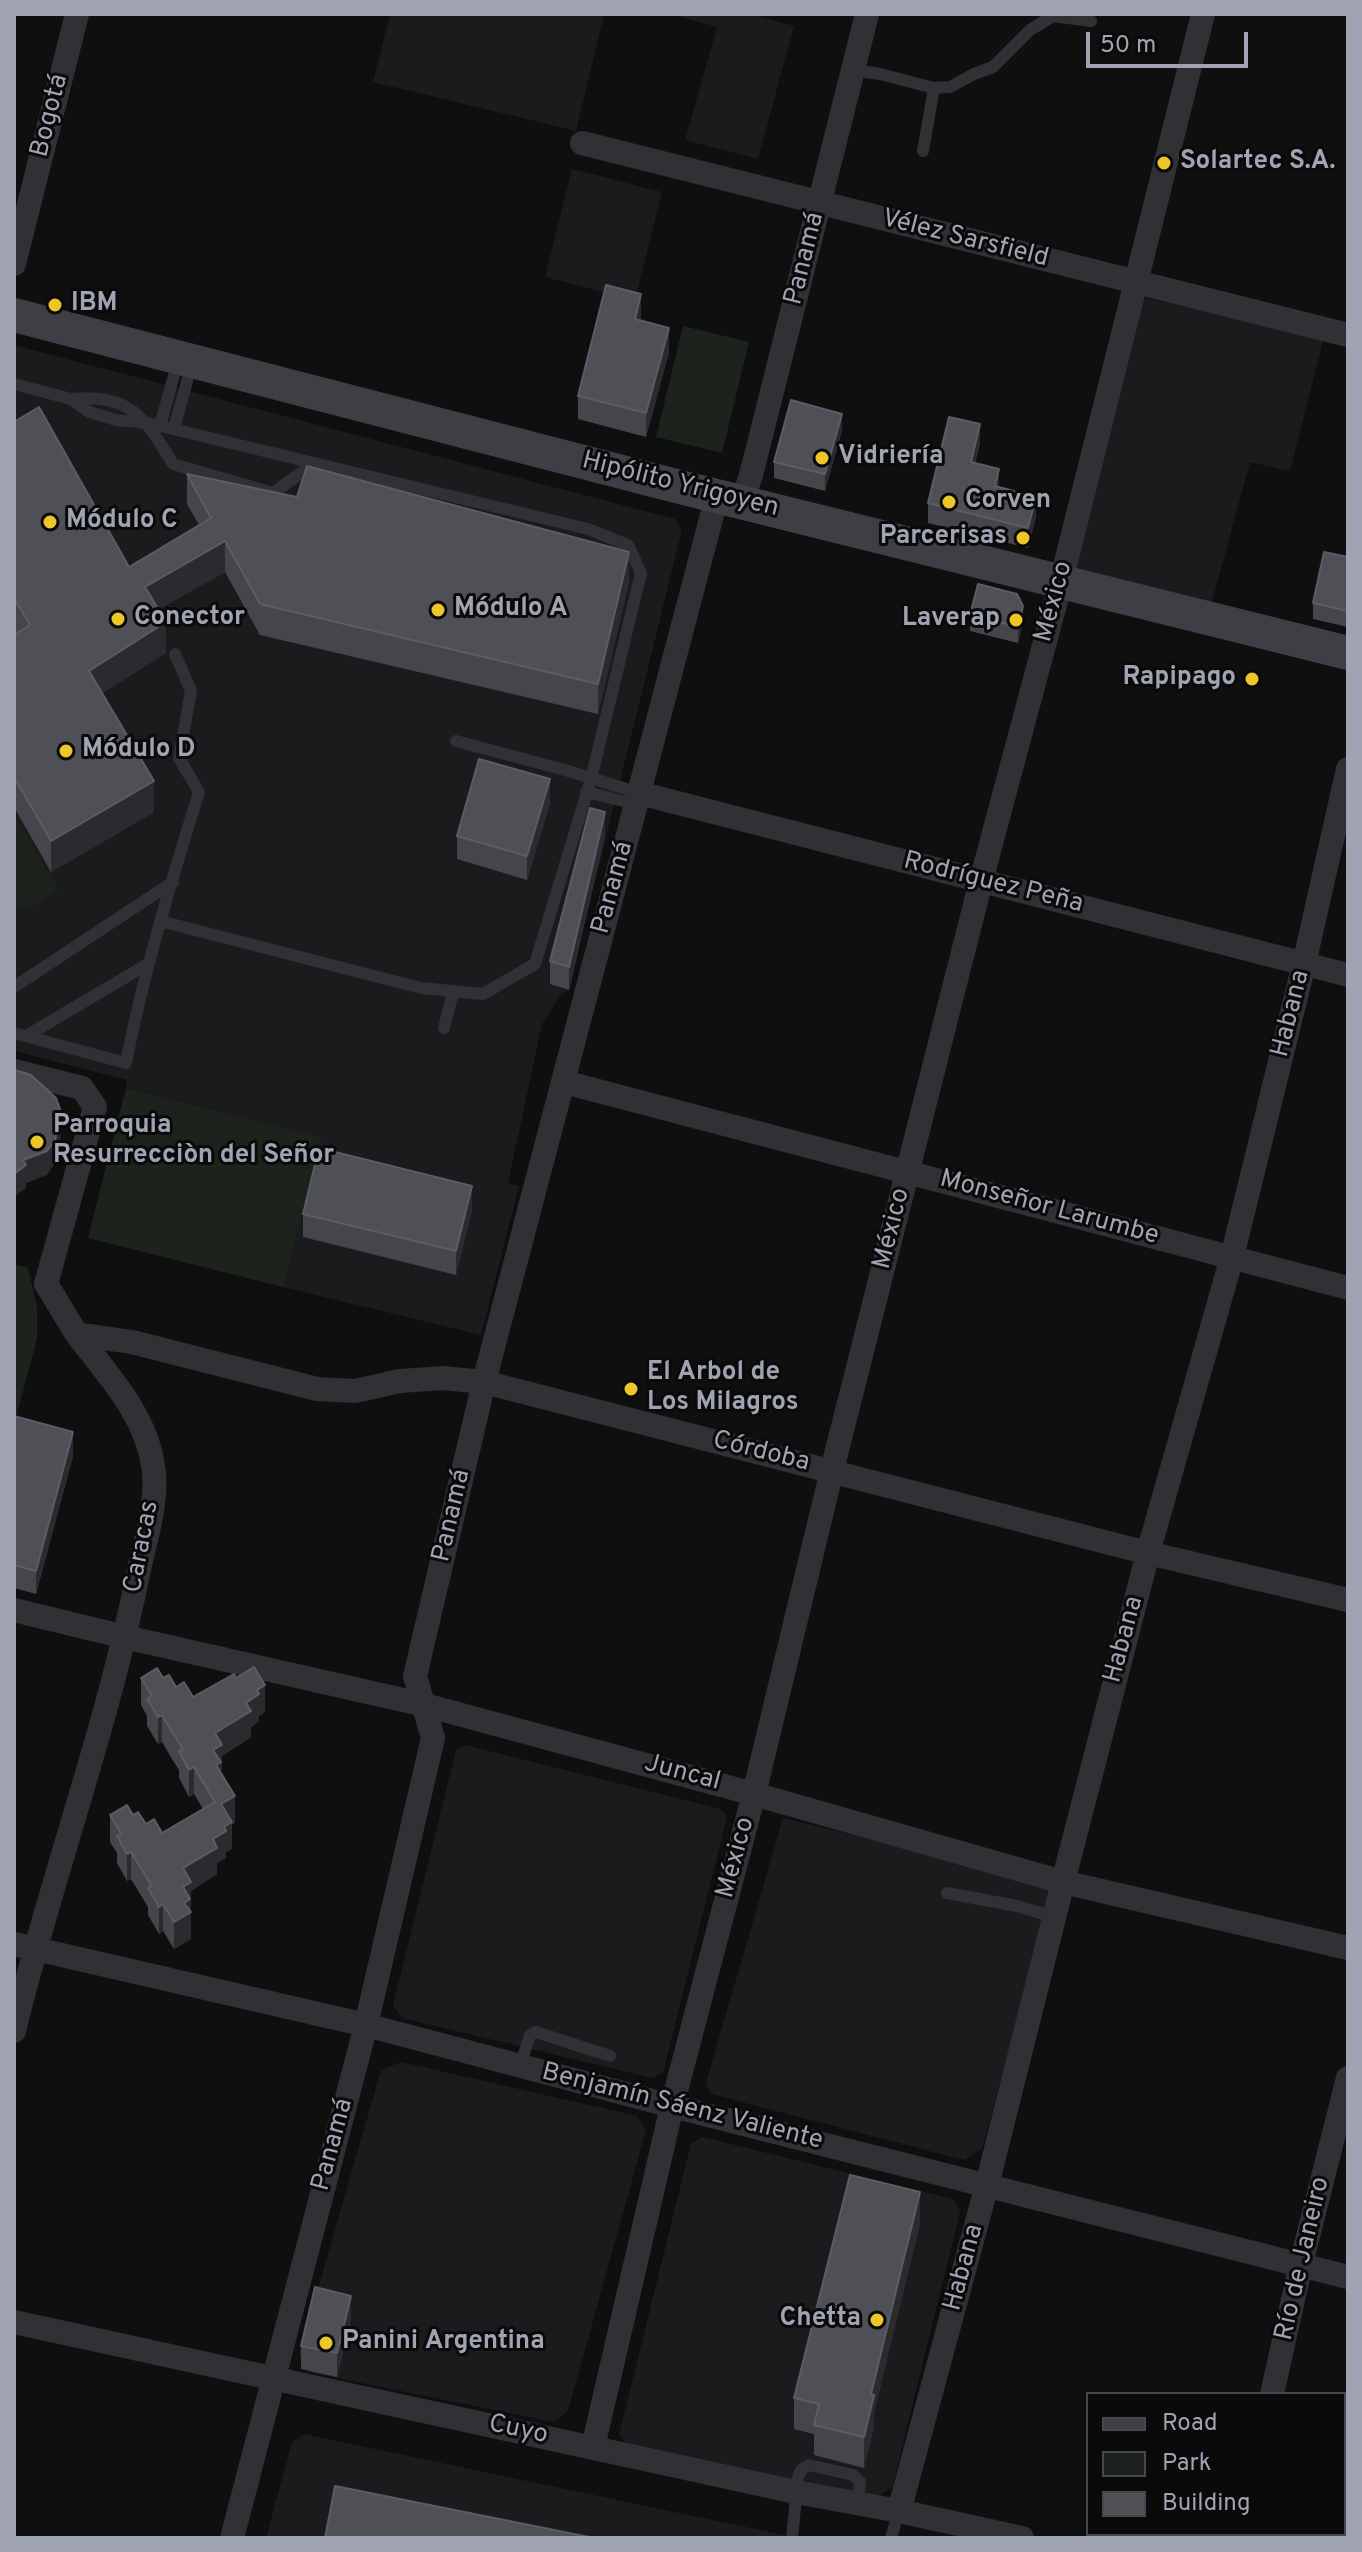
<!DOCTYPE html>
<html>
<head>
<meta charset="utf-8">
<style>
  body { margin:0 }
  #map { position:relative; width:1362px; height:2552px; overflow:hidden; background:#0f0f10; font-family:Overpass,sans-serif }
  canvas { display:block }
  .frame { position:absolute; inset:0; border:16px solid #a0a3b1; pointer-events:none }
  .legend { position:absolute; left:1086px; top:2392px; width:260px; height:144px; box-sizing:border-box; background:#0a0a0b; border:2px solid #46474d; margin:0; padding:10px 14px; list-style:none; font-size:24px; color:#a0a3b1 }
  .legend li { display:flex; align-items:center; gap:16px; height:40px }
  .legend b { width:40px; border:2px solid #46474d }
  .scale { position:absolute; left:1086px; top:32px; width:162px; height:36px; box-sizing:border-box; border:4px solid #a0a3b1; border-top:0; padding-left:10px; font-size:24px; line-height:28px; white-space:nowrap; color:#a0a3b1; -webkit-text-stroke:6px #0a0a0b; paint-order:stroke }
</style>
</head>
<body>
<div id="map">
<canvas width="1362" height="2552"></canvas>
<div class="frame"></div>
<ul class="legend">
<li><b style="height:10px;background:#3e3f45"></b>Road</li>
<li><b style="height:22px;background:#1c231d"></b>Park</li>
<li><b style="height:22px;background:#4f4f56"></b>Building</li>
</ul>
<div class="scale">50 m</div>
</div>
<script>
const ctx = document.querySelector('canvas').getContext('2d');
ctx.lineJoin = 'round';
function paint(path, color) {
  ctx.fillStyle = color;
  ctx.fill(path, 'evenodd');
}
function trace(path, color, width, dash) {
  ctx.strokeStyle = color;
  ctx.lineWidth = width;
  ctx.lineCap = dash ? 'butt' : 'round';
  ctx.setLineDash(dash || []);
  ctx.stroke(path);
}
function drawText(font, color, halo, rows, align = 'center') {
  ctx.font = font + ' Overpass,sans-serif';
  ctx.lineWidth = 6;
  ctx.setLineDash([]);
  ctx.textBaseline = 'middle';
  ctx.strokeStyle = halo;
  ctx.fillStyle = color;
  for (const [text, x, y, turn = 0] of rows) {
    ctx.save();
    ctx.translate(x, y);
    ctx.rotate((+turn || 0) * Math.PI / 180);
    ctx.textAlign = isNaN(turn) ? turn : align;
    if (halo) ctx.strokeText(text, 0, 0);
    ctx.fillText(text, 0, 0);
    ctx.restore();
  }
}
paint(new Path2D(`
  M390,14H604L576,131L373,82Z
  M670,14H749L794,26L758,159L685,140L717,27Z
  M572,169L662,192L635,300L545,277Z
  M1141,297L1324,337L1290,471L1250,462L1211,605L1081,570L1076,565Z
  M14,345L675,519L682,530L568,991L562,993L542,1024L508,1183L519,1186L481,1335L283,1287L321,1137L126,1088L127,1080L14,1051Z
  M465,1745L721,1809L727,1817L663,2072L652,2078L402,2018L393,2006L456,1750Z
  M783,1818L1045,1882L1051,1895L982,2149L964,2160L711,2094L706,2083Z
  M401,2062L637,2116L646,2130L568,2411L553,2422L308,2372L299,2355L381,2070Z
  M702,2137L953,2199L960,2212L892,2488L877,2496L627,2445L619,2434L691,2144Z
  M304,2434L798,2538H266L292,2442Z`), '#1b1b1d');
paint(new Path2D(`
  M683,326L749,342L722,453L656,437Z
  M14,815L59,890L29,909L14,905Z
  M126,1088L322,1137L283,1287L88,1238Z
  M14,1264L28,1268L37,1307V1339L14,1425Z`), '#1c231d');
trace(new Path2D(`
  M853,70L880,74L934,88L950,87L974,74L993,67L1030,30L1053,16L1091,21
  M923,151L934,88
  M14,384L71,399L89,412L116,420L148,423L588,529L628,545L641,573L591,779L535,964L483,994L421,988L160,921
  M71,399C132,394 145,418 173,464L273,493L315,463
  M160,426L178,361
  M174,429L192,363
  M456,741L565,770L639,793
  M586,792L636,804
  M14,987L173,882
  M444,1028L453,992
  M14,1033L126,1063C144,971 171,882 199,792L179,758L191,691L175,654
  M26,1036L148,964
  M947,1893L1017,1906L1054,1917
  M520,2066L530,2035L536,2032L610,2056
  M792,2538L798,2478L801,2470L809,2465L853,2475L860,2482L858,2503
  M891,2538L899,2511`), '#303035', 12);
trace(new Path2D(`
  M582,143L1348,335
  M14,264L77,14
  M742,502L751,475L867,14
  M639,793L1348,975
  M14,1071L82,1088L95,1107L46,1284C57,1301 67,1319 78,1336C108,1375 146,1415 153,1466C159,1501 145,1540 138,1574C107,1729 51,1878 14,2031
  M564,1082L1348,1288
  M77,1334L132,1342L317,1389L355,1391L400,1381L443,1378L484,1382L1148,1553L1348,1600
  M14,1610L125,1637L425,1705L754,1794L1063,1882L1348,1948
  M14,1944L366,2025L672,2106L1348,2277
  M14,2322L796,2492L899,2511L1022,2538
  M1272,2394L1301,2264L1348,2078
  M593,2447L672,2106L754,1794L832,1470L981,881L1061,582L1203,14
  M899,2511L987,2185L1063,1882L1148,1553L1232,1257L1304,964L1348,769
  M232,2538L366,2025L433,1738L415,1676L484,1382L717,496
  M1241,2538L1242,2534`), '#303035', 24);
trace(new Path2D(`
  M14,315L680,487L1348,653`), '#3e3f45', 34);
paint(new Path2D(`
  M641,317L640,320L669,352L646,437L578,419V396Z
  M14,422L129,567L199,525L187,504V474L629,582L598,714L260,635L225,572L159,609L166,653L102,693L154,812L51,872L14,807V635L17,633L14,628Z
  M842,430L825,491L774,478V462Z
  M980,444L975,463L999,488L1036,517L1028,548L928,523V503Z
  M1348,557V627L1313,619V603Z
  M970,615L1023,622L1018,643L970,631Z
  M550,803L527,880L457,859V836Z
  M605,835L569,990L550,984V961Z
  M472,1210L456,1275L303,1237V1214Z
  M14,1416L73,1456L36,1594L14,1588Z
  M141,1678H163L193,1697L236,1678L265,1712L259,1716V1721L251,1727V1737L222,1756L221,1772L235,1823L232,1824V1849L226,1852V1858L217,1863V1874L191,1891V1939L174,1949L163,1931L159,1934L148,1915V1907L131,1879L127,1881L117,1863V1853L110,1842V1815H133L162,1833L203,1809L194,1794L189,1797L179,1778V1770L172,1759L162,1742L158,1744L147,1726V1716L141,1705Z
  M920,2223L874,2412V2426L864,2468L814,2455V2434L794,2429V2398Z
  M351,2319L337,2377L301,2369V2346Z
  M1344,2406L1348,2407V2464L1344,2463Z`), '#45454b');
paint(new Path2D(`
  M641,294V317L635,342V319Z
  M669,328V352L646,437V413Z
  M842,414V430L825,491V474Z
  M980,424V444L971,482V462Z
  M999,469V489L995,486Z
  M1036,497V517L1028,548V528Z
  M225,541V572L145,617V587Z
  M629,552V582L598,714V684Z
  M1023,606V622L1018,643V627Z
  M166,622V653L89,702V671Z
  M550,779V803L527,880V856Z
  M154,781V812L51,872V841Z
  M605,812V835L569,990V967Z
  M61,1112V1135L55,1163L47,1175L26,1183V1188L14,1197V1174Z
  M472,1186V1210L456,1275V1251Z
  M73,1432V1456L36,1594V1571Z
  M265,1685V1712L259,1716V1721L251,1727V1737L222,1756L221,1789L213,1750L215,1733L257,1690Z
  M162,1715V1742L158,1744V1717Z
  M194,1767V1794L189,1797V1770Z
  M235,1796V1823L232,1824V1849L226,1852V1858L217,1863V1874L191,1891V1939L174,1949V1922L183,1914V1868L213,1839L221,1804Z
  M131,1852V1879L127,1881V1854Z
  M163,1904V1931L159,1934V1907Z
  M920,2192V2223L874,2412V2426L864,2468V2437L871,2394Z
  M351,2296V2319L337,2377V2353Z`), '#2b2b2f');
const building = new Path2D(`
  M606,285L641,294L635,319L669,328L646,413L578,396Z
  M791,400L842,414L825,474L774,462Z
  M39,407L129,567L211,518L187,474L297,497L307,466L629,552L598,684L260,604L225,541L145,587L166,622L89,671L154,781L51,841L14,777V635L30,625L14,598V422Z
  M949,417L980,424L971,462L999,469L995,486L1036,497L1028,528L928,503Z
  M1324,552L1348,557V611L1313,603Z
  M978,584L1017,594L1023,606L1018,627L970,615Z
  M479,759L550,779L527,856L457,836Z
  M590,808L605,812L569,967L550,961Z
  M15,1070L31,1075L56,1098L61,1112L55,1140L47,1151L23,1160L26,1165L14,1174Z
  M319,1148L472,1186L456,1251L303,1214Z
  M14,1416L73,1432L36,1571L14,1565Z
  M254,1667L265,1685L257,1690L259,1694L246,1703L251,1711L215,1733L222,1745L213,1750L221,1762L216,1765L235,1796L221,1804L232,1822L224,1827L226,1831L213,1839L217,1848L183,1868L191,1882L183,1887L190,1899L184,1903L191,1912L174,1922L163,1904L159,1907L148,1888L152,1886L131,1852L127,1854L117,1836L121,1833L110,1815L127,1805L133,1815L138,1812L146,1824L154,1819L162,1833L215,1802L194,1767L189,1770L179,1751L183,1749L172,1732L162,1715L158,1717L147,1699L152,1696L141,1678L157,1668L163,1678L169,1675L176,1687L184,1682L193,1697L234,1674L236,1678Z
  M850,2175L920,2192L871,2394L874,2395L864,2437L814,2425L819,2404L794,2398Z
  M315,2287L351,2296L337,2353L301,2346Z
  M1344,2406L1348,2407V2441L1344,2440Z
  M1344,2474L1348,2475V2538H1325V2534H1344Z
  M335,2486L594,2538H325Z`);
paint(building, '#4f4f56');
trace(building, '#5b5c64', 2);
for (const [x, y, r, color] of [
  [1164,163,8,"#edc72a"],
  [55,305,8,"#edc72a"],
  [822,458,8,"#edc72a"],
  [949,502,8,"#edc72a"],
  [50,522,8,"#edc72a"],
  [1023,538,8,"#edc72a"],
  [438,610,8,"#edc72a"],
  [118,619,8,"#edc72a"],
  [1016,620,8,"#edc72a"],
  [1252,679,8,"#edc72a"],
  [66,751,8,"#edc72a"],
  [37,1142,8,"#edc72a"],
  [631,1389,8,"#edc72a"],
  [877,2320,8,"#edc72a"],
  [326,2343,8,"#edc72a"]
]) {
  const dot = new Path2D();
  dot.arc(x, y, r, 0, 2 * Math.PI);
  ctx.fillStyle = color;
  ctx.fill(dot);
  trace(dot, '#0a0a0b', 3);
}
drawText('26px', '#a0a3b1', '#0a0a0b', [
  ["Bogotá",51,116,-76],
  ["Vélez Sarsfield",965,240,14],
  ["Panamá",806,259,-76],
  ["Hipólito Yrigoyen",680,486,14],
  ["México",1055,602,-75],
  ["Rodríguez Peña",993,884,14],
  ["Panamá",614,888,-75],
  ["Habana",1292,1014,-76],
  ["Monseñor Larumbe",1049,1209,15],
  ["México",893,1229,-76],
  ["Córdoba",761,1453,14],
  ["Panamá",453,1516,-77],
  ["Caracas",143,1547,-79],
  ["Habana",1125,1640,-75],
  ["Juncal",682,1774,15],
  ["México",737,1858,-75],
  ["Benjamín Sáenz Valiente",682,2108,14],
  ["Panamá",334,2145,-75],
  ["Río de Janeiro",1304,2259,-77],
  ["Habana",965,2268,-75],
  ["Cuyo",518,2431,12]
]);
drawText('bold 26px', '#a0a3b1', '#0a0a0b', [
  ["Solartec S.A.",1180,163],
  ["IBM",71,305],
  ["Vidriería",838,458],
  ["Corven",965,502],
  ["Módulo C",66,522],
  ["Parcerisas",1007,538,"right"],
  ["Módulo A",454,610],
  ["Conector",134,619],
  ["Laverap",1000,620,"right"],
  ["Rapipago",1236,679,"right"],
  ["Módulo D",82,751],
  ["Parroquia",53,1127],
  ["Resurrecciòn del Señor",53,1157],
  ["El Arbol de",647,1374],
  ["Los Milagros",647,1404],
  ["Chetta",861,2320,"right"],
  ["Panini Argentina",342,2343]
], 'left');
</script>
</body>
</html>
